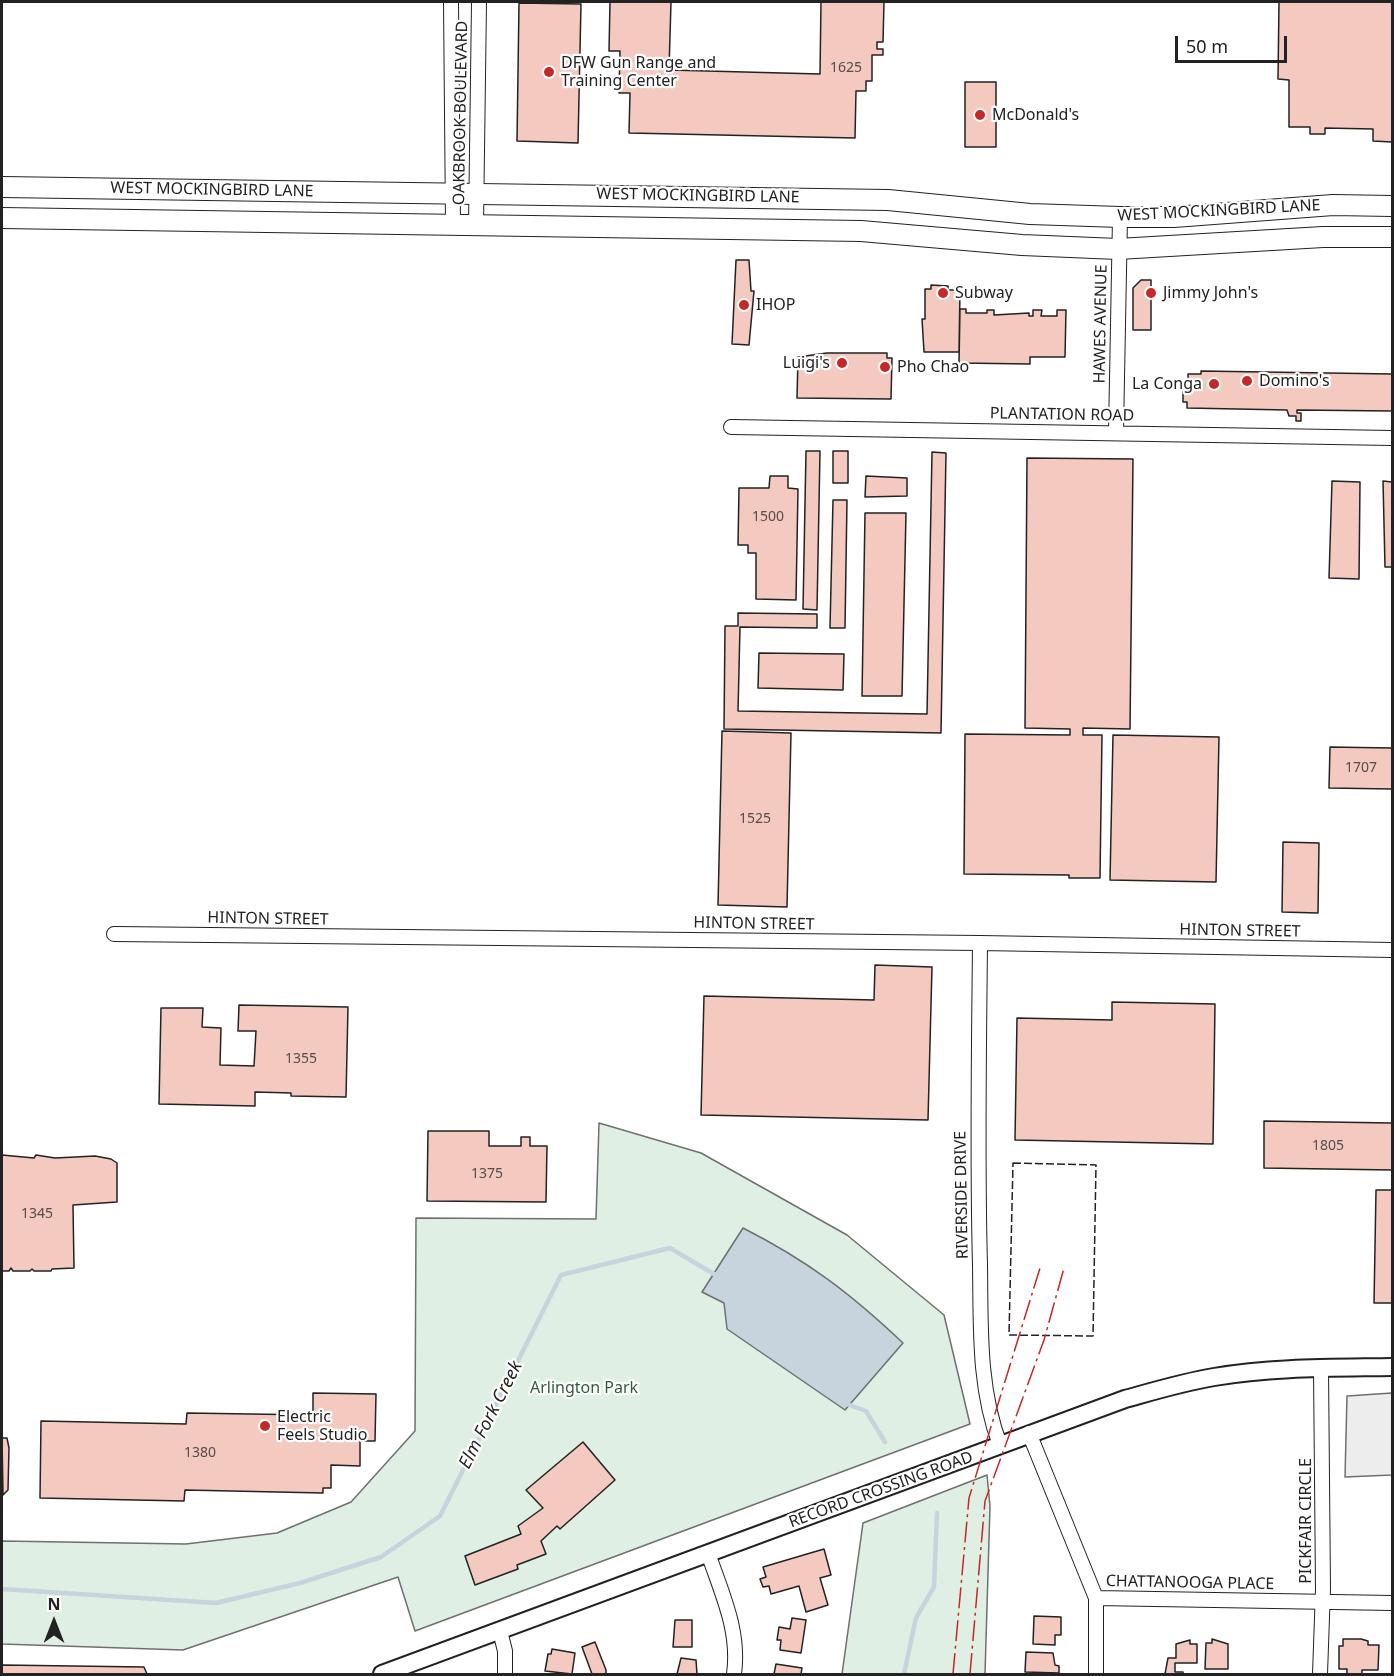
<!DOCTYPE html>
<html>
<head>
<meta charset="utf-8">
<style>
  body { margin:0 }
  #map { position:relative; width:1394px; height:1676px; overflow:hidden; background:#fff; font-family:"Noto Sans",sans-serif }
  canvas { display:block }
  .frame { position:absolute; inset:0; border:3px solid #222; pointer-events:none }
  .north { position:absolute; left:24px; top:1592px; width:60px; height:60px; -webkit-text-stroke:4px #fff; paint-order:stroke; rotate:0deg; font-size:16px; font-weight:700; line-height:24px; text-align:center; color:#222 }
  .north::after { content:''; display:block; margin:auto; width:21px; height:27px; background:#222; clip-path:polygon(50% 0,100% 100%,50% 72%,0 100%) }
  .scale { position:absolute; left:1175px; top:36px; width:112px; height:27px; box-sizing:border-box; border:3px solid #222; border-top:0; padding-left:8px; font-size:18px; line-height:21px; white-space:nowrap; color:#222; -webkit-text-stroke:4px #fff; paint-order:stroke }
</style>
</head>
<body>
<div id="map">
<canvas width="1394" height="1676"></canvas>
<div class="frame"></div>
<div class="north">N</div>
<div class="scale">50 m</div>
</div>
<script>
const ctx = document.querySelector('canvas').getContext('2d');
ctx.lineJoin = 'round';
function paint(path, color) {
  ctx.fillStyle = color;
  ctx.fill(path, 'evenodd');
}
function trace(path, color, width, dash) {
  ctx.strokeStyle = color;
  ctx.lineWidth = width;
  ctx.lineCap = dash ? 'butt' : 'round';
  ctx.setLineDash(dash || []);
  ctx.stroke(path);
}
function drawText(font, color, halo, rows, align = 'center') {
  ctx.font = font + ' "Noto Sans",sans-serif';
  ctx.lineWidth = 4.5;
  ctx.setLineDash([]);
  ctx.textBaseline = 'middle';
  ctx.strokeStyle = halo;
  ctx.fillStyle = color;
  for (const [text, x, y, turn = 0] of rows) {
    ctx.save();
    ctx.translate(x, y);
    ctx.rotate((+turn || 0) * Math.PI / 180);
    ctx.textAlign = isNaN(turn) ? turn : align;
    if (halo) ctx.strokeText(text, 0, 0);
    ctx.fillText(text, 0, 0);
    ctx.restore();
  }
}
const green = new Path2D(`
  M599,1123L701,1153L847,1235L944,1315L970,1424L415,1631L398,1577L183,1650L2,1644V1541L186,1544L277,1533L351,1502L415,1431L416,1218L596,1219Z
  M987,1475L990,1506L985,1674H842L863,1523Z`);
paint(green, '#e0efe3');
trace(green, '#6f6f6f', 1.5);
const parking = new Path2D(`
  M1392,1393V1475L1345,1477L1347,1396Z`);
paint(parking, '#ededed');
trace(parking, '#6f6f6f', 1.5);
const water = new Path2D(`
  M743,1228C808,1261 850,1293 903,1343L845,1410L727,1329L724,1303L702,1292Z`);
paint(water, '#c7d3dd');
trace(water, '#6f6f6f', 1.5);
trace(new Path2D(`
  M844,1403L866,1411L885,1442
  M2,1589L216,1603L300,1583L381,1557L440,1516L561,1275L670,1248L719,1277
  M904,1674L916,1618L934,1587L937,1513`), '#c7d3dd', 4.5);
const building = new Path2D(`
  M610,2H671L669,70L820,74L821,2H884L883,42H877V49H883V55H872V81H866V91H856L855,138L629,133L630,93H619L620,51H609Z
  M1279,2H1392V142L1373,141V129L1325,128V134H1310V127H1289V80L1278,79Z
  M519,3L581,4L578,143L517,141Z
  M965,82H996V147H965Z
  M736,260H749L751,291H754L749,345L732,344Z
  M1141,280H1151V330H1133V288Z
  M931,285L948,286V290H960L959,352H924L922,319H925V289H931Z
  M960,309H966V313H987V310H994V315L1029,313V316H1033V310H1042L1041,316H1057V310H1066L1065,357H1030V364L959,363Z
  M827,353H887V358H892L891,399L797,398L798,357Z
  M1201,371L1392,374V411L1297,410V413H1301V421H1296V416H1289L1287,410L1187,408V402H1183V382H1188V374H1201Z
  M806,451H820L817,610L803,609Z
  M833,451H848V483H833Z
  M932,452L946,453L941,733L724,729L725,626H738V613L817,614V628L740,627L738,711L927,714Z
  M1027,458L1133,459L1130,729L1083,728V735H1102L1100,878H1069V875L964,874L965,734L1070,735V729L1025,728Z
  M770,476H788V488L798,489L796,600L756,599V553H748V545H738L739,488H769Z
  M866,476L907,478V496L865,497Z
  M1332,481L1360,482L1359,579L1329,578Z
  M1383,481L1392,482V567H1385Z
  M833,500H847L845,628H830Z
  M865,513H906L902,696H862Z
  M759,653L844,654L843,690L758,688Z
  M722,731L791,733L787,907L718,905Z
  M1113,735L1219,737L1216,882L1110,880Z
  M1330,747L1392,748V789L1329,788Z
  M1283,842L1319,843L1318,913L1282,912Z
  M875,965L932,967L928,1120L701,1115L704,996L874,1000Z
  M1112,1002L1215,1004L1213,1144L1015,1140L1017,1018L1112,1020Z
  M239,1005L348,1007L346,1097L291,1096V1093L255,1092V1106L159,1104L161,1008H203L202,1027L221,1028L220,1065L254,1066L256,1031H238Z
  M1264,1121L1392,1123V1170L1264,1168Z
  M428,1131H489V1146H521V1137H530V1146H547L546,1202L427,1201Z
  M2,1155L34,1158L36,1155L55,1158L95,1156L111,1159L117,1163V1202L73,1205L74,1268L52,1269L51,1271H34L32,1269L30,1271H13L11,1268L9,1271H2Z
  M1376,1190H1392V1303H1374Z
  M313,1393L376,1394L375,1441H360V1466L331,1465V1488H323V1493L185,1490L184,1501L40,1498L41,1421L186,1424L187,1413L313,1415Z
  M2,1438H7L9,1448L8,1490L3,1495Z
  M583,1442L615,1480L560,1529L557,1526L541,1541L546,1554L517,1565L518,1569L475,1585L465,1556L521,1534L518,1526L543,1508L526,1490Z
  M824,1549L831,1575L820,1578L828,1605L806,1612L799,1586L771,1594L769,1586L763,1587L760,1579L766,1577L763,1567Z
  M1034,1616L1061,1617V1635H1055V1645L1033,1644Z
  M792,1618L806,1620L801,1653L780,1650L781,1640H777L779,1627L790,1629Z
  M675,1620H692V1647H673Z
  M1212,1639L1228,1644V1669H1205L1206,1643H1212Z
  M1343,1639H1361L1368,1641V1645H1379L1378,1670H1362V1674H1347V1669H1339V1646H1343Z
  M1190,1640V1644H1197V1663H1175V1672H1183V1674H1165L1168,1658H1176V1644Z
  M595,1642L606,1670V1674H592L582,1647Z
  M552,1649L575,1653L572,1674L545,1671L548,1654H551Z
  M1026,1652L1053,1653L1055,1665L1059,1666V1673L1025,1672Z
  M681,1658L696,1660L697,1674H677Z
  M776,1664L802,1668L801,1674H774Z
  M2,1665L144,1667L147,1674H2Z`);
paint(building, '#f3c9c0');
trace(building, '#222', 1.5);
const minor = new Path2D(`
  M451,2L453,224
  M476,225L479,2
  M731,427L1392,438
  M1116,432L1120,217
  M114,934L980,943L1392,950
  M980,943C979,1050 977,1158 980,1265C981,1326 978,1387 1000,1445
  M1029,1433L1096,1598V1674
  M708,1553C722,1594 740,1631 734,1674
  M1096,1598L1392,1603
  M500,1631L505,1651V1674
  M1320,1674L1323,1589L1321,1368`);
const tertiary = new Path2D(`
  M382,1674L1125,1399C1154,1391 1184,1382 1214,1377C1273,1367 1333,1368 1392,1367`);
const secondary = new Path2D(`
  M2,187L888,200L1030,214L1120,217H1174L1333,205L1392,206
  M2,218L861,231L1022,245L1118,249L1323,237H1392`);
trace(minor, '#222', 16);
trace(tertiary, '#222', 20);
trace(secondary, '#222', 22);
trace(minor, '#fff', 14);
trace(tertiary, '#fff', 16);
trace(secondary, '#fff', 20);
trace(new Path2D(`
  M1013,1163L1096,1165L1093,1336L1009,1335Z`), '#222', 1.5, [8, 3]);
trace(new Path2D(`
  M953,1674L969,1498L1040,1268
  M970,1674L985,1501L1044,1340L1064,1268`), '#c62828', 1.5, [21, 4.5, 3, 4.5]);
for (const [x, y, r, color] of [
  [549,72,6,"#c62828"],
  [980,115,6,"#c62828"],
  [943,293,6,"#c62828"],
  [1151,293,6,"#c62828"],
  [744,305,6,"#c62828"],
  [842,363,6,"#c62828"],
  [885,367,6,"#c62828"],
  [1247,381,6,"#c62828"],
  [1214,384,6,"#c62828"],
  [265,1426,6,"#c62828"]
]) {
  const dot = new Path2D();
  dot.arc(x, y, r, 0, 2 * Math.PI);
  ctx.fillStyle = color;
  ctx.fill(dot);
  trace(dot, '#fff', 2);
}
drawText('14px', '#564c4a', null, [
  ["1625",846,68],
  ["1500",768,517],
  ["1707",1361,768],
  ["1525",755,819],
  ["1355",301,1059],
  ["1805",1328,1146],
  ["1375",487,1174],
  ["1345",37,1214],
  ["1380",200,1453]
]);
drawText('16px', '#222', '#fff', [
  ["DFW Gun Range and",561,63],
  ["Training Center",561,81],
  ["McDonald's",992,115],
  ["Subway",955,293],
  ["Jimmy John's",1163,293],
  ["IHOP",756,305],
  ["Luigi's",830,363,"right"],
  ["Pho Chao",897,367],
  ["Domino's",1259,381],
  ["La Conga",1202,384,"right"],
  ["Electric",277,1417],
  ["Feels Studio",277,1435]
], 'left');
drawText('16px', '#222', '#fff', [
  ["OAKBROOK BOULEVARD",461,113,-89],
  ["WEST MOCKINGBIRD LANE",212,190,1],
  ["WEST MOCKINGBIRD LANE",698,196,1],
  ["WEST MOCKINGBIRD LANE",1219,211,-3],
  ["HAWES AVENUE",1101,324,-89],
  ["PLANTATION ROAD",1062,415,1],
  ["HINTON STREET",268,919,1],
  ["HINTON STREET",754,924,1],
  ["HINTON STREET",1240,931,1],
  ["RIVERSIDE DRIVE",962,1195,-91],
  ["RECORD CROSSING ROAD",881,1490,-20],
  ["PICKFAIR CIRCLE",1306,1521,-90],
  ["CHATTANOOGA PLACE",1190,1583,1]
]);
drawText('16px', '#2f5e38', '#fff', [
  ["Arlington Park",584,1388]
]);
drawText('italic 18px', '#222', '#fff', [
  ["Elm Fork Creek",491,1415,-63]
]);
</script>
</body>
</html>
